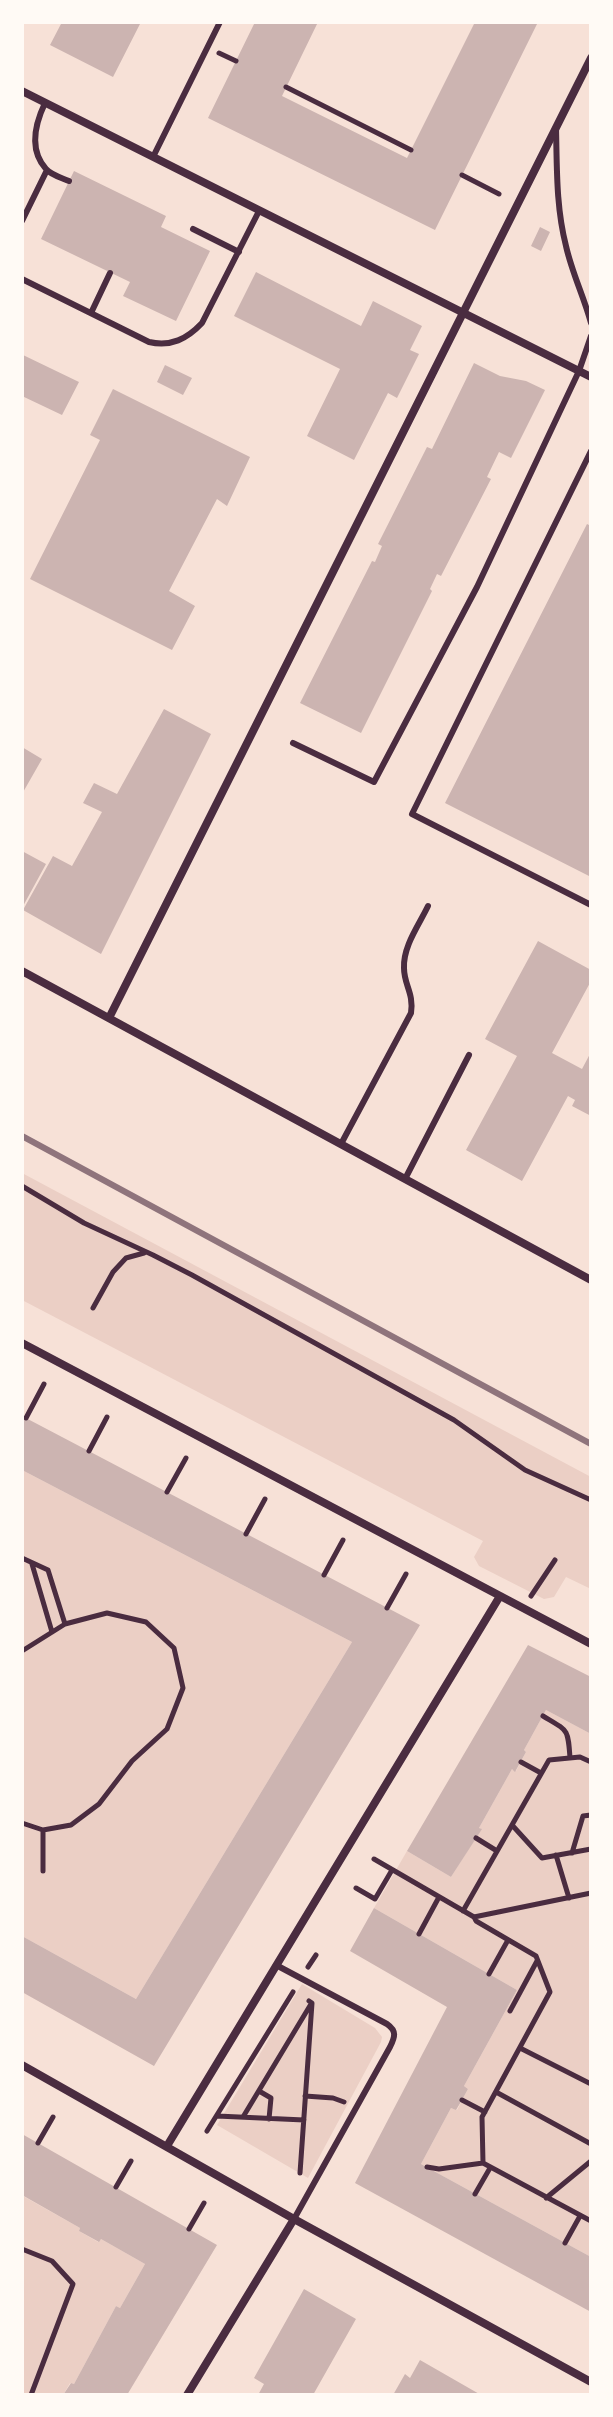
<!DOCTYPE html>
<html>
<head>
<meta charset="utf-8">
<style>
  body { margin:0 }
  #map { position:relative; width:613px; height:2417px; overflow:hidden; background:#f7e1d7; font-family:Raleway,sans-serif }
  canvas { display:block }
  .frame { position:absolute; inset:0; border:24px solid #fffaf5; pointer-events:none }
</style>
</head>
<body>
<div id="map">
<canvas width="613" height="2417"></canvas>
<div class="frame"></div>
</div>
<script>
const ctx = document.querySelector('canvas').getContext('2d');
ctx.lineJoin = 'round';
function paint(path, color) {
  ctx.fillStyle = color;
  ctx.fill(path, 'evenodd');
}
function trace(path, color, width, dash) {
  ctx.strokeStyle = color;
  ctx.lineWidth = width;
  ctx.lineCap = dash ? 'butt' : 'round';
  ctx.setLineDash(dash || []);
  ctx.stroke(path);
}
paint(new Path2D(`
  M22,1173L591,1477V1589L566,1577L554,1597L544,1599L479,1566L474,1557L483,1541L22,1300Z
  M22,1470L352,1642L136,1999L22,1936Z
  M546,1710L591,1734V2257L421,2164L451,2108L457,2110L468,2089L464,2086L517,1990L374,1908L407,1851L451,1877L481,1829L479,1828L512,1769L516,1771L526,1752L524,1750Z
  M302,1984L375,2028L382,2037L381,2042L308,2178L217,2125Z
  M23,2196L80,2228L79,2231L98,2242L101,2239L145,2264L120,2308L116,2306L74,2384L70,2383L63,2395H22Z`), '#ebcfc5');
paint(new Path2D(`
  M62,22H141L113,77L50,45Z
  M255,22H318L282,96L407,158L475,22H538L435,230L208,118Z
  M74,171L166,216L161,227L210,251L176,321L123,296L130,282L41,239Z
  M540,227L550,232L541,251L531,246Z
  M256,272L361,326L373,301L422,326L410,350L419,354L397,398L388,393L354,460L307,436L340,369L234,316Z
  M23,355L79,382L62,415L22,396Z
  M474,363L500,376L526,381L545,390L511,458L499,452L487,477L491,479L441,576L437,574L430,589L432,591L361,733L300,703L372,561L375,562L382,546L378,544L427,447L432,449Z
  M165,365L192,378L183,395L157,382Z
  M113,389L250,457L227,506L217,499L169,591L195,606L172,650L30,579L100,440L90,435Z
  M587,524L591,526V877L445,803Z
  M164,709L211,734L101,954L23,910L53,856L72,866L102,812L83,803L94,783L117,794Z
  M22,747L42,759L22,794Z
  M22,851L46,864L22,908Z
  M538,941L591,970V981L552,1053L582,1069L591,1052V1116L572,1106L575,1100L568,1096L522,1181L466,1150L517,1056L485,1039Z
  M22,1416L420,1625L154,2066L22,1992V1936L136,1999L352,1642L22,1470Z
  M528,1645L591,1677V1734L546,1710L524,1750L526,1752L515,1772L512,1769L479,1828L482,1829L451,1877L407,1851Z
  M374,1908L517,1990L464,2086L468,2089L462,2100L456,2110L451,2108L421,2164L591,2257V2312L355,2183L447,2007L350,1951Z
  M22,2134L217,2245L127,2395H63L71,2383L74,2384L116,2306L120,2308L145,2264L101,2239L99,2242L79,2231L80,2228L22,2195Z
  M304,2289L356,2319L313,2395H258L264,2384L254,2378Z
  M420,2360L481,2395H393L405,2374L410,2378Z`), '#ccb4b1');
trace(new Path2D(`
  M219,53L236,61
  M286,87L411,150
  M462,175L499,194
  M22,1186L84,1223L153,1255L192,1275L454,1420L525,1470L591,1500
  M93,1308L113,1272L126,1258L144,1253
  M26,1418L44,1384
  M89,1451L107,1417
  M167,1492L186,1458
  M246,1534L265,1499
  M22,1558L48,1570L65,1624
  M32,1564L52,1632
  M324,1575L343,1540
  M531,1596L555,1560
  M387,1608L406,1574
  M22,1651L65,1624L107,1613L146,1622L174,1648L183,1688L167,1729L132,1761L99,1804L71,1825L43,1830L22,1823
  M543,1716C568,1731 568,1728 570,1758
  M521,1762L541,1773
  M512,1825L542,1858L591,1849
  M476,1838L497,1851
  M572,1853L583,1816L591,1815
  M556,1855L569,1898
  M374,1859L474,1917L591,1893
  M43,1871V1830
  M356,1888L375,1899L392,1870
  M463,1911L549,1760L580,1757L591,1762
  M474,1917L476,1921L536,1956L550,1992L482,2117L483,2163L591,2221
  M419,1934L439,1897
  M308,1967L316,1955
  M489,1974L508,1940
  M510,2011L537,1961
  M520,2048L591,2084
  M259,2091L271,2098L269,2119
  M496,2092L591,2144
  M305,2096L333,2098L344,2102
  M462,2100L485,2112
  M217,2116L304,2120
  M243,2117L311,2004
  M207,2131L293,1992
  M38,2143L53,2117
  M427,2167L439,2169L483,2163
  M300,2173L312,2003L309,2001
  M116,2187L131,2161
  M475,2194L490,2168
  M546,2198L591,2161
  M189,2229L204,2203
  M565,2243L580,2216
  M22,2249L52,2261L73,2284L31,2395`), '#4a2c40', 5);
trace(new Path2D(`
  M45,103C35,124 29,150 46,169C51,175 62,178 69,181
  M556,128C557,168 556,207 566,246C572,273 584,297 591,323
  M153,157L220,22
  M22,221L47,170
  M193,229L239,252
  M22,279L149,342C171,347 187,339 202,323L259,211
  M91,313L110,273
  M591,451L412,814L591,905
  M293,743L374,782L477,587L579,371L591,336
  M341,1144L411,1013C414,993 404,985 404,968C403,946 419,925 428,906
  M405,1179L469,1055
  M276,1965L387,2024C397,2031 395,2037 390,2047L294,2219`), '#4a2c40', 6);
trace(new Path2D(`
  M22,91L591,377
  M22,971L591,1280
  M109,1018L591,58
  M22,1343L591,1644
  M22,2065L294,2219L591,2382
  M167,2146L500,1596
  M187,2395L294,2219`), '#4a2c40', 8);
trace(new Path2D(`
  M22,1136L591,1444`), '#8f747c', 6);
</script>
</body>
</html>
